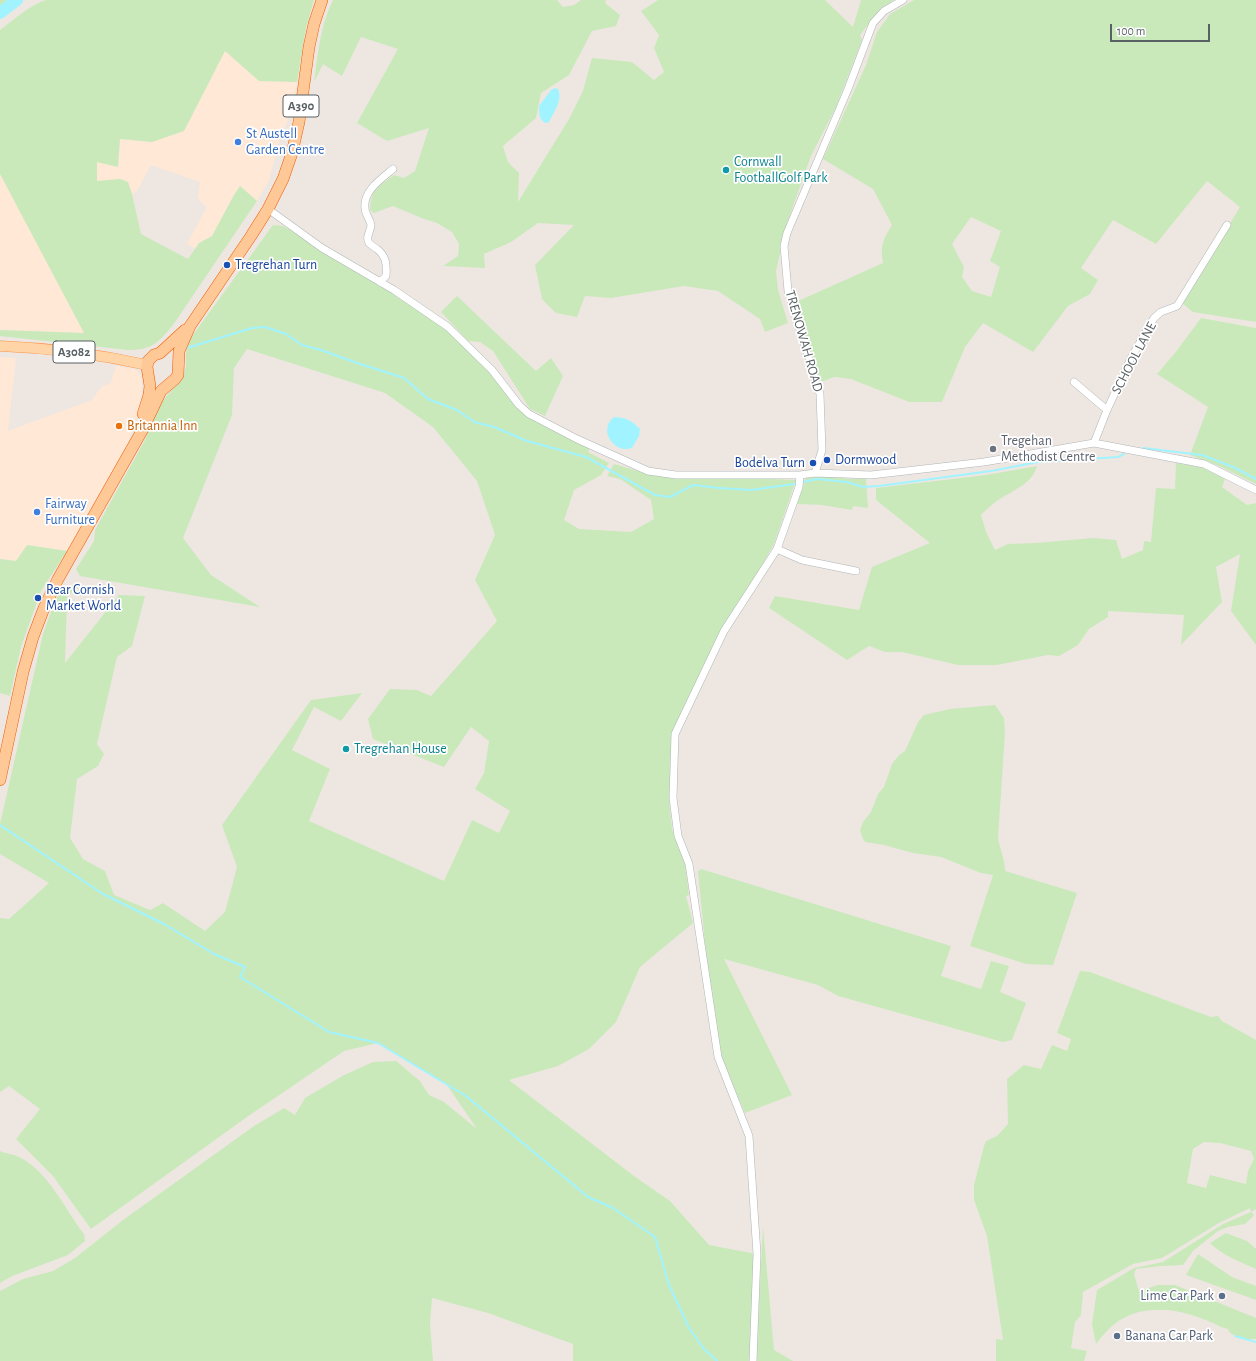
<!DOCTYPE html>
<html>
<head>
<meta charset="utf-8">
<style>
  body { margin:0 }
  #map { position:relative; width:1256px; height:1361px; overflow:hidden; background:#eee7e1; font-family:"Alegreya Sans",sans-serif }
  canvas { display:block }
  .scale { position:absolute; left:1110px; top:24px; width:100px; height:18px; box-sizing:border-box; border:2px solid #5a6164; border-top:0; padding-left:5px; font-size:12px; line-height:14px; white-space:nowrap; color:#5a6164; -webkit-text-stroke:3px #fff; paint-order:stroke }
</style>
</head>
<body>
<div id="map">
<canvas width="1256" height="1361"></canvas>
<div class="scale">100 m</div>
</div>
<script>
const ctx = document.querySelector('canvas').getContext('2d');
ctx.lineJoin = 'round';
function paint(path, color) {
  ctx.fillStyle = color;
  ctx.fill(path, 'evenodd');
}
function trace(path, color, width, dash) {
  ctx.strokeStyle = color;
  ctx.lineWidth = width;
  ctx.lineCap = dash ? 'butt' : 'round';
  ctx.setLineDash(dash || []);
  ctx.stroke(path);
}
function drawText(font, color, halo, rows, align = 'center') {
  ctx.font = font + ' "Alegreya Sans",sans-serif';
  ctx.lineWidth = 3.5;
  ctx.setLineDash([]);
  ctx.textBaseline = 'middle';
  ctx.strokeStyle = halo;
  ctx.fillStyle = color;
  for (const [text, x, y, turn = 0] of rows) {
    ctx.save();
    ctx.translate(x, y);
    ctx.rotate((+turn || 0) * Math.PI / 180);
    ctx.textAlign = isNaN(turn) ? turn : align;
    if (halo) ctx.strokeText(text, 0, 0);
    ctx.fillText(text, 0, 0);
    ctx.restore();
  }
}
paint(new Path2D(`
  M225,51L259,81L297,82L287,123L279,142L269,180L257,201L240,186L234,195L212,236L200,243L196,249L187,244L207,207L200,201L198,197L200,182L151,165L137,191L132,194L128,182L120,179L97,181V162L118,167L120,139L152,142L184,131Z
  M0,174L85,333L0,330Z
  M0,357L16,358L8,431L92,400L102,386L111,383L116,366L135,369L141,376L142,386L139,410L126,449L67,551L27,545L16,561L0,559Z`), '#ffe8d6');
paint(new Path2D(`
  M0,0H17L0,13Z
  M46,0H314L306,28L297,82L259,81L225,51L184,131L152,142L120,139L118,167L97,162V181L120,179L128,182L132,194L141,234L188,259L199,243L212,236L234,195L240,186L257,201L173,325C158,343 152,350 128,350L0,336V330L84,333L0,174V30C14,20 29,5 46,0Z
  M333,0H557L563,7L574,5L581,0H606L605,3L620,15L616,26L592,31L569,75L541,93L536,118L503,146L508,162L519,173L518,202L569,119L583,91L592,58L632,62L654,80L664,72L654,48L659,35L641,11L658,0H825L853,27L861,0H894L881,8L860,35L862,40L836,107L811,156L787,223L776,271L778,290L788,323L765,332L760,319L718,291L684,286L611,298L585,296L577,317L556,313L542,299L535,265L574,225L538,223L511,242L484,254L485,268L443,266L458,256L459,244L452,232L437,223L424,219L393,206L374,213L370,210C371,189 378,187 394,175L404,178L415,171L429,128L387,141L357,123L398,49L361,37L342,76L323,64L314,82C318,54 320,26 333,0Z
  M914,0H1256V322L1193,312L1182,303L1240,207L1207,181L1156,244L1113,220L1081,268L1098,280L1090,294L1068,306L1033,352L983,323L965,347L942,402H909L851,379L834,377L821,382L796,302L883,263C880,245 883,240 892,225L873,189L823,159L866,65L877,32L890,14ZM971,217L1001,231L990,261L1000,267L991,297L972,291L962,277L964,267L952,244Z
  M273,225L283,226L322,248L448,326L529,414L591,446L588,452L609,463L601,475L574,490L564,520L579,529L631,532L654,519L651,500L620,479L607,476L614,464L648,474L796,480L774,544L724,631L673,733L669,798L670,810L672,829L684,857L689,895L686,896L693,923L640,967L616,1022L589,1049L558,1066L509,1080L634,1176L670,1201L709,1245L757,1254L756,1358L763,1227L774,1350L793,1361H573V1344L488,1313L432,1298L430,1324L433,1361H0V1291L23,1279L53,1271L75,1258L123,1220L254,1126L284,1108L295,1115L305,1098L344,1075L373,1062L396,1061L420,1081L429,1095L444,1102L477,1129L447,1085L378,1043L344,1051L247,1117L91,1229L53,1176L16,1139L40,1109L9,1086L0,1092V918L9,919L49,883L0,854V824L43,634L55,601L61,590L68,586H79L67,597L65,663L119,595L145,596L132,646L117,657L97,744L104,754L98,766L77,779L70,838L83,859L105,871L114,895L150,910L163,903L205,931L225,912L237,867L222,825L311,700L362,693L341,721L314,707L292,750L330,769L309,821L444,881L472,820L499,833L510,811L475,789L484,773L489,741L471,727L444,767L373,739L368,719L390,689L417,690L431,696L497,621L475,580L495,535L477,481L433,427L385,393L247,349L234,368L232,415L183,538L211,575L260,607L80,576L76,569L94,541L95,530L145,440L160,404L183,377L186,367V353L190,339Z
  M457,296L536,371L551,358L563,376L545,416L530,409L493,351L480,342L468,341L441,312Z
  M1201,318L1256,328V484L1219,466L1190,455L1208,407L1157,374L1175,353Z
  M1176,463L1204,468L1225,479L1222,487L1247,505L1256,503V645L1231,611L1240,554L1216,567L1222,602L1181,645L1184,615L1108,611V617L1089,629L1078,645L1059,656L1048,655L997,665H958L902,652H885L869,646L847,660L769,608L775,596L859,610L872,567L930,543L876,500V488L986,475L1037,466C1032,486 1007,492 993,504C989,507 985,511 981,515L986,532L995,550L1008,544L1036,543L1093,538L1116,540L1122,559L1143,550L1144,541L1151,542L1156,488L1175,489Z
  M828,476L850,479H866L868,508L853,506L852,510L822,505L797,504L806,478Z
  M27,545L67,551L41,591L21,647L10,696L0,693V559L16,561Z
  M995,705L1004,718L1005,732L998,838C1000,849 1005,860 1005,871L1077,893L1053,965L1026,964L970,946L993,875L981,873L941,857L913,853L884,845L865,842L863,839L860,830L863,822L871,812L878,794L884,787L892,764L899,755L905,751L918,722L924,715L950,709Z
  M701,869L951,946L941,976L981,989L991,961L1009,966L1000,992L1026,1003L1012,1040L1003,1042L838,996L818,985L724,959L792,1095L745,1113L721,1057L706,954L698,871Z
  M1080,971L1090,972L1211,1017L1218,1016L1222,1021L1256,1040V1209L1251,1212L1254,1215L1245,1224L1228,1227L1218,1231L1193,1251L1183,1265L1161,1266L1136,1269L1134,1274L1139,1291L1158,1285H1175L1256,1318V1339C1246,1339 1238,1339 1229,1332V1330C1226,1328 1224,1328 1221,1327C1190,1311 1149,1300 1117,1322C1109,1328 1102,1336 1096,1344L1092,1324L1097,1290L1134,1268L1163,1262L1223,1224L1251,1212L1250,1208L1219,1223L1162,1258L1133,1264L1083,1292L1081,1315L1075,1322L1071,1348L1087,1351L1084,1361H996V1339L1003,1340L987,1236L974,1200V1185L984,1146L986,1141L997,1136L1008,1124L1007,1079L1024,1065L1041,1069L1052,1045L1067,1051L1071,1039L1057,1033ZM1204,1142L1220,1143L1251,1151L1254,1159L1248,1171L1246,1184L1210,1175L1206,1188L1187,1183L1193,1149Z
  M0,1151C6,1154 15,1154 21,1158C49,1173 65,1209 84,1234L85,1241L68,1255L12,1276L0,1283Z
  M1226,1233L1247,1241L1256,1249V1269C1240,1262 1222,1255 1210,1243Z
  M1198,1254L1232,1277L1256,1286V1300L1186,1275Z`), '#c9e9bb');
paint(new Path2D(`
  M555,88L558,89C563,100 554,112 549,122L546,123C539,121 539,113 539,106L551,90Z
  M614,417C627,418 631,420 640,429L639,436L632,448C629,449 625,449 623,449C608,445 601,427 614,417Z`), '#a1f4ff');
trace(new Path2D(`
  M187,348L252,328L265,327L286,334L302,345L321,350L357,363L404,378L428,399L457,410L474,422L494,427L527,441L586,457L655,495L670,497L693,485L719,488L751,490L794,484L817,479L847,482L863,487L879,486L991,471L1038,462L1118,457L1124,454
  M1143,448L1202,455L1233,467L1256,479
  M0,825L103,894L164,924L214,954L245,967L240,977L329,1032L378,1043L466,1096L588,1197L613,1208L655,1237L669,1285L689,1328L703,1348L717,1361
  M1235,1336L1256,1342`), '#a1f4ff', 2);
trace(new Path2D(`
  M0,13L17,0`), '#a1f4ff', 12);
const minor = new Path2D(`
  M268,209L322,248L394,290L448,327L492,370L519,405L529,414L577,439L648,471L676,475H800L815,473L871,475L984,462L1094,443L1204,464L1256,490
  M380,282L386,276C387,264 386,256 377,249C374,247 371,245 369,243C365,237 371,231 371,225C370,219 365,214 365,208C363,191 381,179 393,169
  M1074,382L1107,410
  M1094,443L1107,410L1131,358L1154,318L1161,312L1177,306L1227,225
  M815,473L822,450L820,394L788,291L784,246L787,233L848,89L873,23L884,11L903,0
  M777,549L802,560L856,571
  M753,1361L757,1254L749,1136L718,1057L689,864L678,836L673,798L675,734L724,631L777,549L799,487L800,475`);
const primary = new Path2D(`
  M0,346C50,348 98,354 147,365`);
const trunk = new Path2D(`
  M143,414L149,395L150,386L147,367L148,361L154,355L160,353L185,330
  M0,780L23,672L33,637L44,608L58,579L143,429L161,391L175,379L178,375L179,351L190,326L251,236L268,209L283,179L292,153L299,122L309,47L314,24L322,0`);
trace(minor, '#afb5b8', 8);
trace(primary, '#fe934a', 11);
trace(trunk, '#f05900', 12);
trace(minor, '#fff', 7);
trace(primary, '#ffd4a6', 10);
trace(trunk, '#ffc897', 11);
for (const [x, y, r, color] of [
  [238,142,4,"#3f7fe0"],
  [726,170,4,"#0f9aa8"],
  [227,265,4,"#1a4fb4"],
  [119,426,4,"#e8710a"],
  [993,449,4,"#6b7280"],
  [827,460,4,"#1a4fb4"],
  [813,463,4,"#1a4fb4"],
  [37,512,4,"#3f7fe0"],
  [38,598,4,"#1a4fb4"],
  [346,749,4,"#0f9aa8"],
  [1222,1296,4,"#5c6f8a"],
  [1117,1336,4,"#5c6f8a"]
]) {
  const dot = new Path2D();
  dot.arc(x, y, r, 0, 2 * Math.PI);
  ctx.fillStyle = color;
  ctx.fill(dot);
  trace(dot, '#fff', 1.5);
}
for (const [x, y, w] of [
  [301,106,36],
  [74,352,42]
]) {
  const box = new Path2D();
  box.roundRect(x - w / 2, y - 11, w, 22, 3);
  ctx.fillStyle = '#fff';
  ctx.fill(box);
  trace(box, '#5a6164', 1);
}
drawText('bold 13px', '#5a6164', null, [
  ["A390",301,106],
  ["A3082",74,352]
]);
drawText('14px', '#366cbe', '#fff', [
  ["St Austell",246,134],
  ["Garden Centre",246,150],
  ["Fairway",45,504],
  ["Furniture",45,520]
], 'left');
drawText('14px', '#0d838f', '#fff', [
  ["Cornwall",734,162],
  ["FootballGolf Park",734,178],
  ["Tregrehan House",354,749]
], 'left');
drawText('14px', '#164399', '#fff', [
  ["Tregrehan Turn",235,265],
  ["Dormwood",835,460],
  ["Bodelva Turn",805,463,"right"],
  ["Rear Cornish",46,590],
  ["Market World",46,606]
], 'left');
drawText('14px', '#5a6164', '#fff', [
  ["TRENOWAH ROAD",804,341,74],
  ["SCHOOL LANE",1134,358,-62]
]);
drawText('14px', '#c56008', '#fff', [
  ["Britannia Inn",127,426]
], 'left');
drawText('14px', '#5b616d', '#fff', [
  ["Tregehan",1001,441],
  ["Methodist Centre",1001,457]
], 'left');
drawText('14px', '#4e5e75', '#fff', [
  ["Lime Car Park",1214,1296],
  ["Banana Car Park",1125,1336,"left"]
], 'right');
</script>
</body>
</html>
